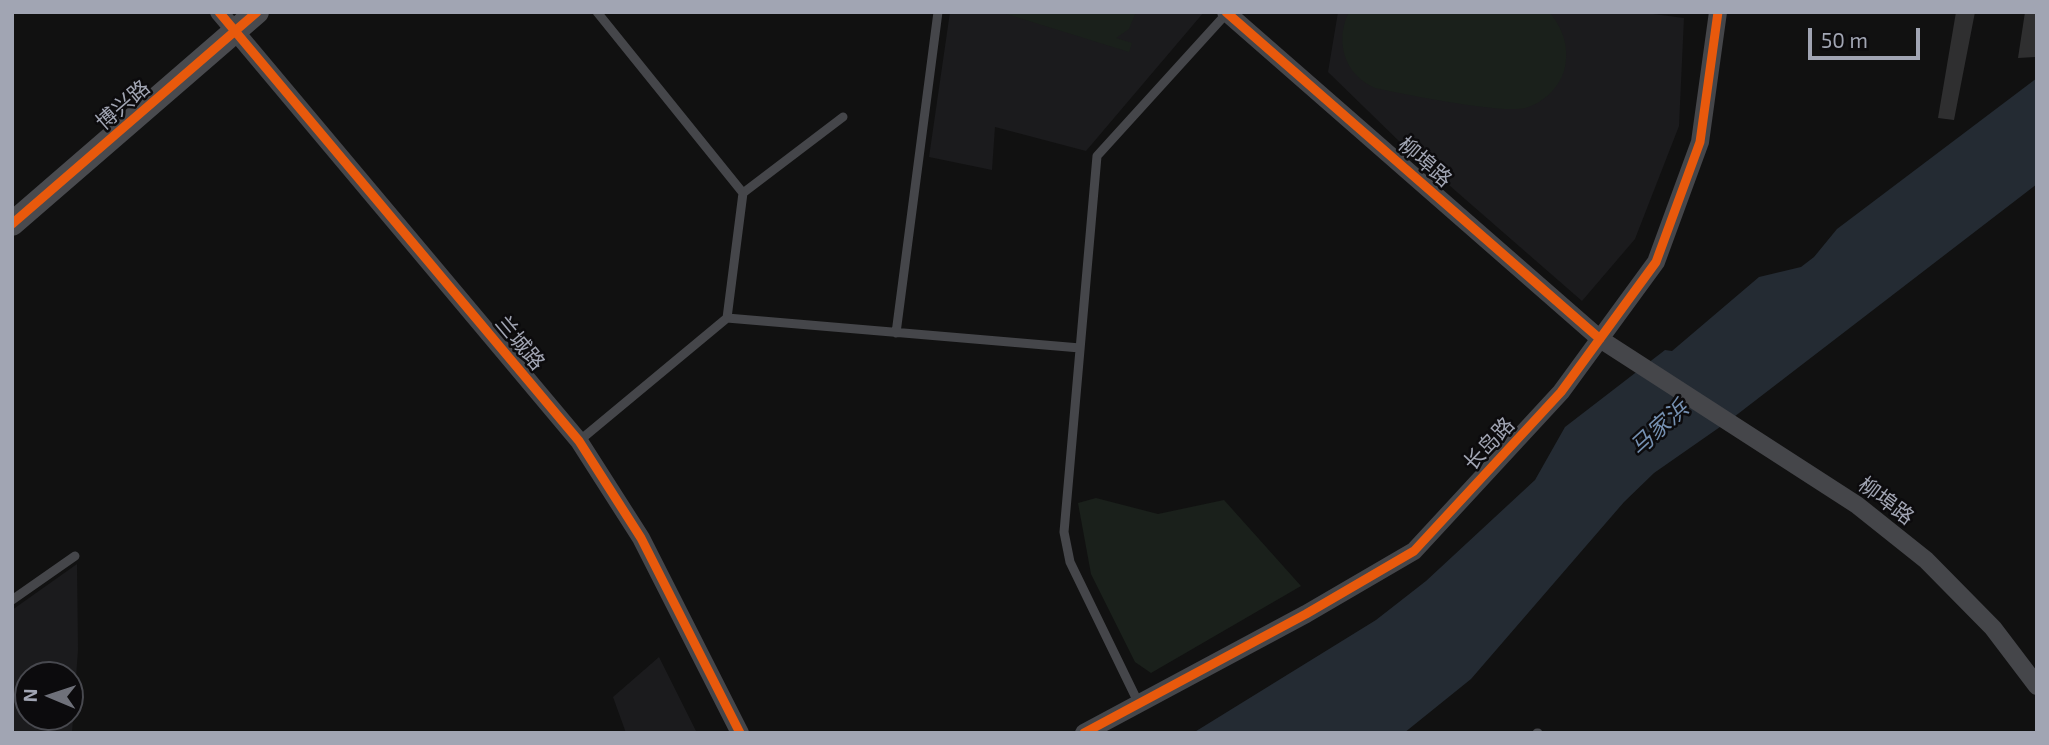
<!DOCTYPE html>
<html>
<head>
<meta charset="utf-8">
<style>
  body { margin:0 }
  #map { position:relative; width:2049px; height:745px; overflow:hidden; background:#111; font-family:"Exo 2",sans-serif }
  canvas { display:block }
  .frame { position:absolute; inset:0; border:14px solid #a1a5b3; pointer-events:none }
  .north { position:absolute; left:14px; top:661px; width:70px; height:70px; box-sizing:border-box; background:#0c0b0d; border:2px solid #48494f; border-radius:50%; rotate:272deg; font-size:19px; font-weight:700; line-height:28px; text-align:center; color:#a1a5b3 }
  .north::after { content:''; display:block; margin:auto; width:24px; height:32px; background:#6f717a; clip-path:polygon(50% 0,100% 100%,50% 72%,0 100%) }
  .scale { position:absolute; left:1808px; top:28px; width:112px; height:32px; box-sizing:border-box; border:4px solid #a1a5b3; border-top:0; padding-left:9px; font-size:21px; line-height:24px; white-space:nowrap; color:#a1a5b3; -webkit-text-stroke:5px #0c0b0d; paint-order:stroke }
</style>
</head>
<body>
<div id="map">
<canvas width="2049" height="745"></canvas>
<div class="frame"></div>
<div class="north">N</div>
<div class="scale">50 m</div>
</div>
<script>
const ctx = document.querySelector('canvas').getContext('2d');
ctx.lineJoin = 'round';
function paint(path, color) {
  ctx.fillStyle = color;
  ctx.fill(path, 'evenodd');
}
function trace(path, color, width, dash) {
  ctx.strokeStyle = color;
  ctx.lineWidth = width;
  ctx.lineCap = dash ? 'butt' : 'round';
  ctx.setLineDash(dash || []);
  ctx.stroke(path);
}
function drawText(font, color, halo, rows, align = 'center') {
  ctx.font = font + ' "Exo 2","Noto Sans SC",sans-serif';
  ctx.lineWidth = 5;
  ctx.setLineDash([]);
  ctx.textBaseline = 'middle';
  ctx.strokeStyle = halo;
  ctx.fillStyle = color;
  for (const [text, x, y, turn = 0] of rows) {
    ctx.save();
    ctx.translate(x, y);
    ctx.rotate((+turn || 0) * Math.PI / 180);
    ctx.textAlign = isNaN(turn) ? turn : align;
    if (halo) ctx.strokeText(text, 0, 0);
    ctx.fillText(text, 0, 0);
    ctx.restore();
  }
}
paint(new Path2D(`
  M950,12H1204L1086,151L995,127L992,170L929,157Z
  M1338,12H1638L1684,18L1679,126L1635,239L1582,301L1403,145L1328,72Z
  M77,564L78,650L72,733H12V610ZM28,675H70V717H28Z
  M659,657L697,733H626L613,697Z`), '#1b1b1d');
paint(new Path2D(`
  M1000,12H1136L1129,29L1116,38L1132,43L1129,52Z
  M1349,12H1549C1563,28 1569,46 1565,67C1561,86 1544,103 1525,108C1500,114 1404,94 1375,88C1345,75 1334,42 1349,12Z
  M1096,498L1158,514L1224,500L1301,586L1151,673L1135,662L1091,574L1078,503Z`), '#1a201b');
paint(new Path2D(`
  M2037,78V184L1730,420L1654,473L1624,502L1471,679L1404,733H1193L1376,620L1426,581L1535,480L1565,427L1665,350L1672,351L1759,277L1801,267L1814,257L1837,229Z`), '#242b33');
paint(new Path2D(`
  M1956,12H1975L1954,120L1938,118Z
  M2025,12H2037L2035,57L2018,58Z`), '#2f2f30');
trace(new Path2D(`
  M597,12L743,193L727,318
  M743,193L843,117
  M896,333L938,12
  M579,441L727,318L1080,348
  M12,600L75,556
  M1139,704L1070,562L1064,532L1097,156L1227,13
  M1537,733H1538`), '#45464a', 9);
trace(new Path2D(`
  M219,12L579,441L641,538L740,733
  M1226,12L1600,339L1857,505L1926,560L1993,628L2037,686
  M1084,733L1306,614L1414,551L1561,392L1656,262L1700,142L1718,12`), '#45464a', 18);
trace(new Path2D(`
  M12,224L257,12`), '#494a4e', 24);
trace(new Path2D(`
  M219,12L579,441L641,538L740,733
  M1226,12L1600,339
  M12,224L257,12
  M1084,733L1306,614L1414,551L1561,392L1656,262L1700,142L1718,12`), '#e8590c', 9);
drawText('21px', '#a1a5b3', '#0c0b0d', [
  ["博兴路",123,105,-41],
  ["柳埠路",1425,162,41],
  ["兰城路",520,343,50],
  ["长岛路",1489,444,-47],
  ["柳埠路",1886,501,37]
]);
drawText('italic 23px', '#7590b1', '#0c0b0d', [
  ["马家浜",1659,428,-42]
]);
</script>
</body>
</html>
